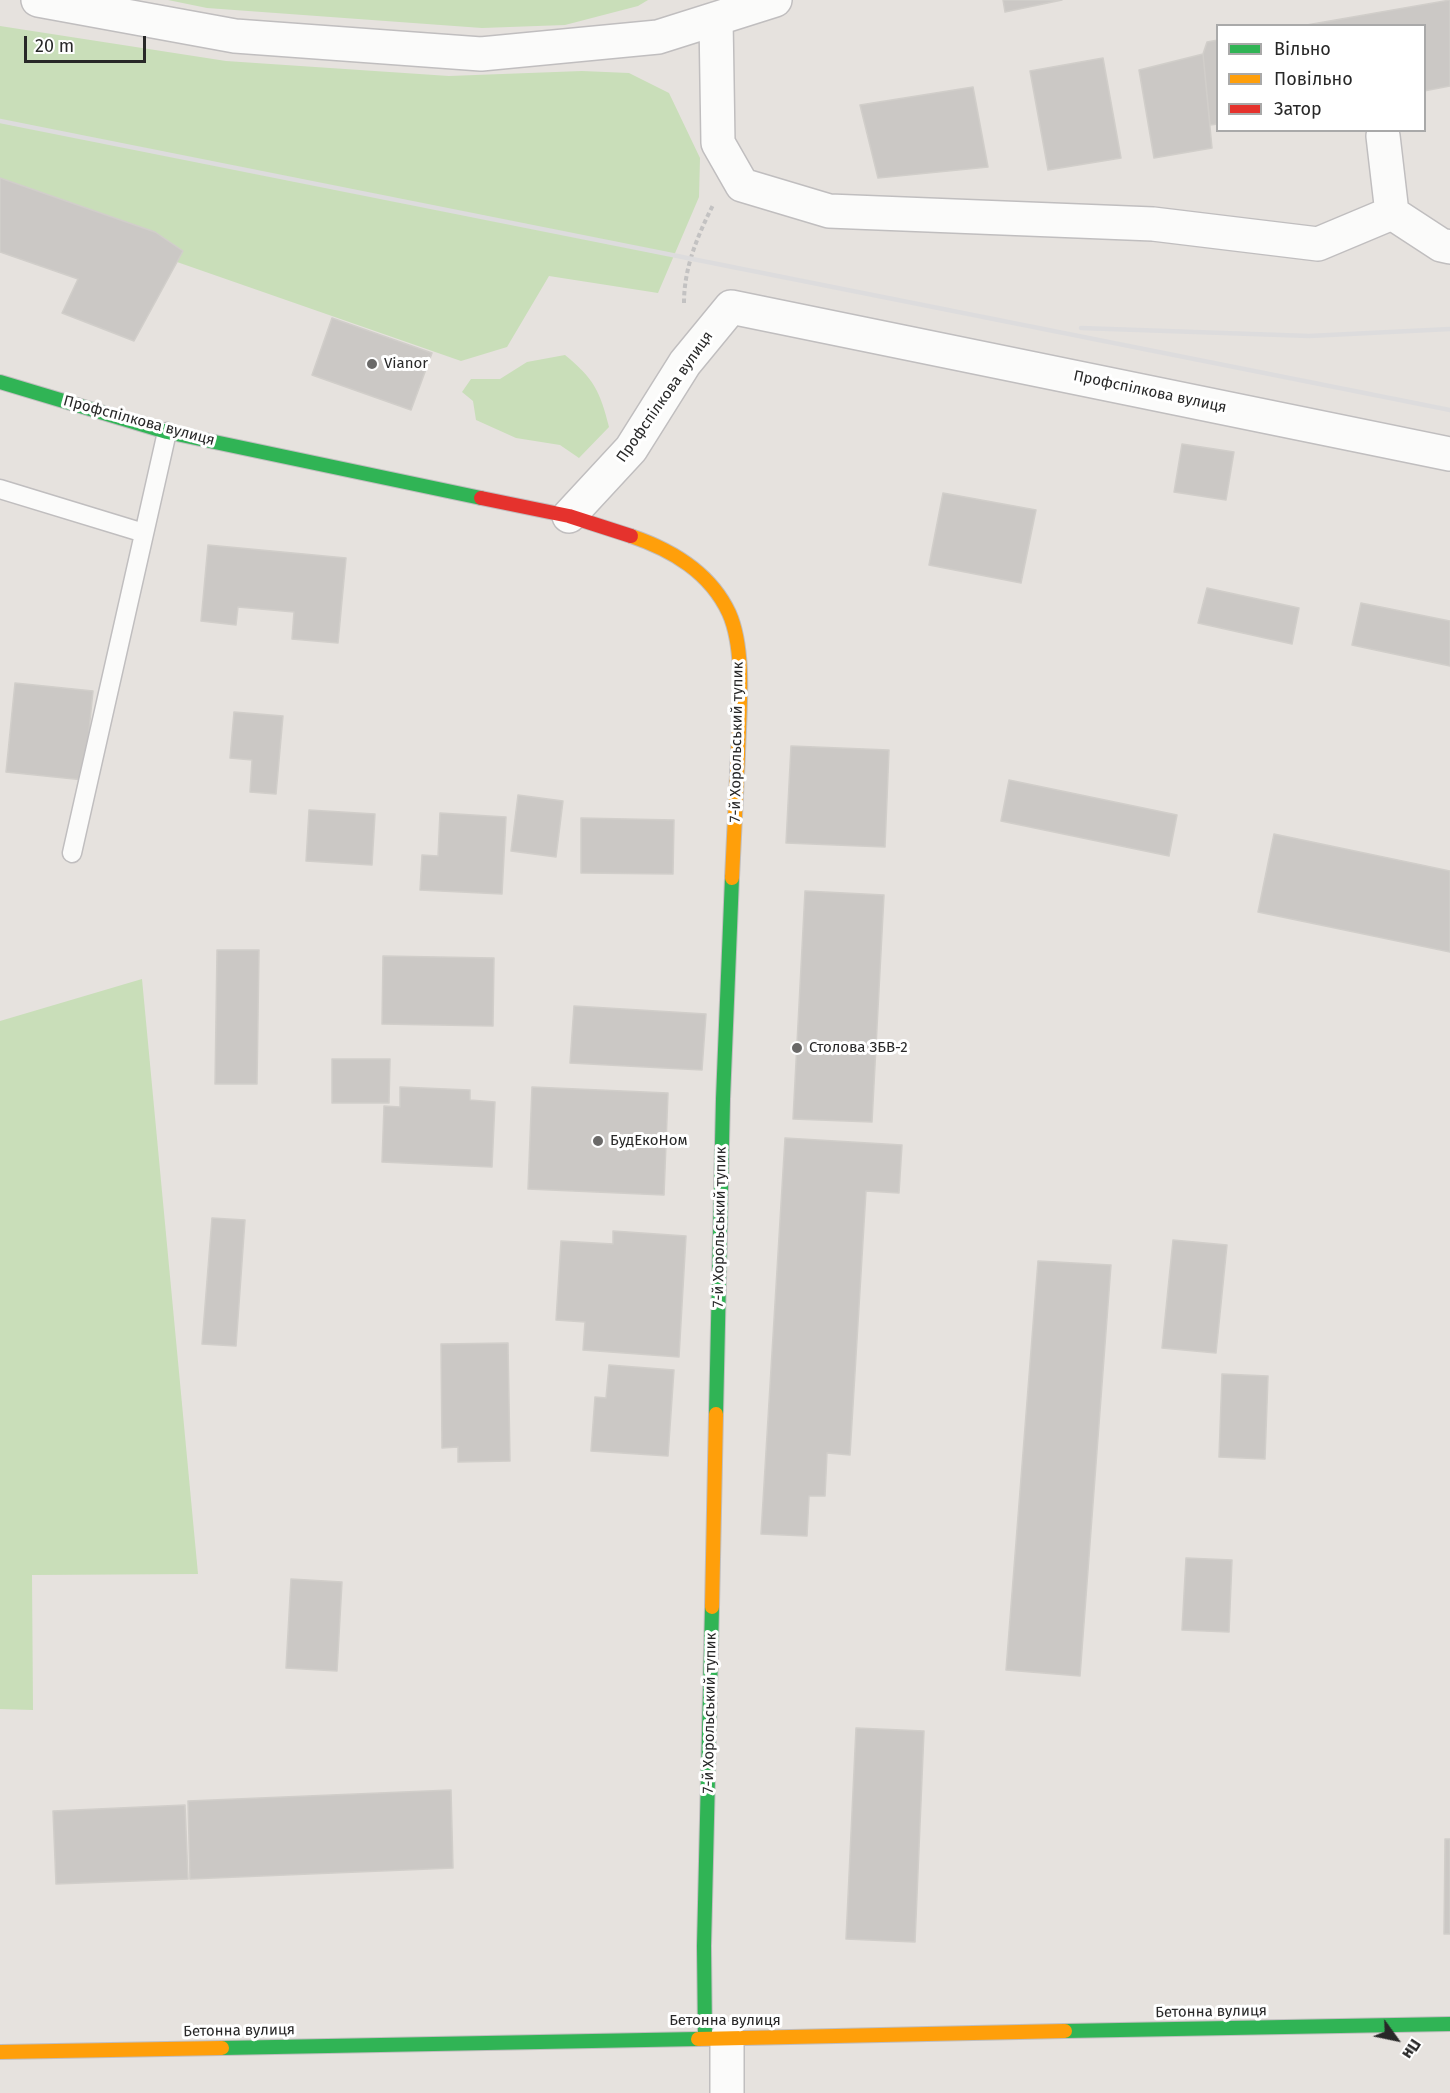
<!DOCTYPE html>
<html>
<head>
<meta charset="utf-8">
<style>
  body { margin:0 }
  #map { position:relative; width:1450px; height:2093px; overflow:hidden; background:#e6e2de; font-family:"Fira Sans",sans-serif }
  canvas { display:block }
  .legend { position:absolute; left:1216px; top:24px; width:210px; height:108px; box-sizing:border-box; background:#fff; border:2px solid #a9a9a9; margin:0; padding:8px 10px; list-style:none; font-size:18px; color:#282828 }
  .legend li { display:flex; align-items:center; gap:12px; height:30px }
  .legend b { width:30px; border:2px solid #a9a9a9 }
  .north { position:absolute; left:1366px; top:2009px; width:60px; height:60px; -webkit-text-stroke:4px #fff; paint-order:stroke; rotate:123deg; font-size:16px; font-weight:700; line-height:24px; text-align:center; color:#282828 }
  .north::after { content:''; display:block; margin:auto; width:21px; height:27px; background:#282828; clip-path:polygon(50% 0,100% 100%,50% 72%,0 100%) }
  .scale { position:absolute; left:24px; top:36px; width:122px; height:27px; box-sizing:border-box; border:3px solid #282828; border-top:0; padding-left:8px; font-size:18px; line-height:21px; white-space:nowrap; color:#282828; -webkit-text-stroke:4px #fff; paint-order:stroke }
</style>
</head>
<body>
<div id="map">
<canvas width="1450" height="2093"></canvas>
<ul class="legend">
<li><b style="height:8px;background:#30b455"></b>Вільно</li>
<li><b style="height:8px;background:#ff9f0a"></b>Повільно</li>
<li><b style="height:8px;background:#e5322d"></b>Затор</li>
</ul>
<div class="north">Пн</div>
<div class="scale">20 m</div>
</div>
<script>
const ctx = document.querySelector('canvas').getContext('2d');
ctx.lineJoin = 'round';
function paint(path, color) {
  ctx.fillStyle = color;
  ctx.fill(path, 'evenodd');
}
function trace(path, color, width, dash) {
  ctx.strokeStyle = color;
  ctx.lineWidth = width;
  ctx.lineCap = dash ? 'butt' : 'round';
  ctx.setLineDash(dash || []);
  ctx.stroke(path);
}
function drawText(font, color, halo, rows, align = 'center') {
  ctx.font = font + ' "Fira Sans",sans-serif';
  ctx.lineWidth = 6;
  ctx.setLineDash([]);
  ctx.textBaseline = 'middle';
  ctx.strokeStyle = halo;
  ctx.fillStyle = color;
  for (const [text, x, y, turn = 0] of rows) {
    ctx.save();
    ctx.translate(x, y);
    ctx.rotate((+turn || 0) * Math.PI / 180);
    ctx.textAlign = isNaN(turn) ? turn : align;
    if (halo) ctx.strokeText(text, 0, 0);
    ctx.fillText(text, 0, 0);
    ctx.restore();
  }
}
paint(new Path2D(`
  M168,0H648L638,6L565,25L482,28L207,8Z
  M0,26L226,61L449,76L582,71L629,73L669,93L700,158L699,197L658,293L549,276L507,347L461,361L177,262L0,190Z
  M565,355C594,379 600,391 609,427L579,458L560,445L516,438L476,420L473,401L462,392L471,379H500L527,362Z
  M142,979L198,1574L32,1575L33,1710L0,1709V1021Z`), '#c9deb9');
const building = new Path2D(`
  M1003,0H1062L1005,12Z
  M1450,0V86L1424,91V26H1301Z
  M1218,40V124L1210,125L1203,54L1207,42Z
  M1203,54L1212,148L1154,158L1139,70Z
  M1103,58L1121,158L1048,170L1030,71Z
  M973,87L988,167L878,178L860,105Z
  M0,178L155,232L183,251L134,341L62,313L78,279L0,252Z
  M332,318L432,353L411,410L312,375Z
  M1182,444L1234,452L1226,500L1174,492Z
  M943,493L1036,510L1021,583L929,565Z
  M208,545L346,558L338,643L292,639L294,612L238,607L236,625L201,621Z
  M1207,588L1299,608L1292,644L1198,623Z
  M1361,603L1450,621V666L1352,645Z
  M15,683L93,691L84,780L6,772Z
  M234,712L283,716L276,794L250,792L252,760L230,758Z
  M791,746L889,750L885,847L786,843Z
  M1009,780L1177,815L1169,856L1001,821Z
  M518,795L563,801L556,857L511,851Z
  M309,810L375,814L372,865L306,861Z
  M440,813L506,817L502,894L420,890L422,855L438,856Z
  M581,818L674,820L673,874L581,873Z
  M1274,834L1450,871V952L1258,912Z
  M805,891L884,895L872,1122L793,1119Z
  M217,950H259L257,1084H215Z
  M383,956L494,958L493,1026L382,1024Z
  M574,1006L706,1014L702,1070L570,1063Z
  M332,1059H390L389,1103H332Z
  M400,1087L470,1090V1100L495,1102L492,1167L382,1162L384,1106L400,1107Z
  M532,1087L668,1093L664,1195L528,1189Z
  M785,1138L902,1145L899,1193L866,1191L850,1455L827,1453L825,1496H809L807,1536L761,1534Z
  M212,1218L245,1220L236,1346L202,1344Z
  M613,1231L686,1236L679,1357L583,1350L585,1322L556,1320L561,1241L613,1244Z
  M1173,1240L1227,1245L1216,1353L1162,1348Z
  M1038,1261L1111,1265L1080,1676L1006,1670Z
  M508,1343L510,1461L458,1462V1447L442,1448L441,1344Z
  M609,1365L674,1370L668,1456L591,1451L595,1397L606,1398Z
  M1222,1374L1268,1376L1265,1459L1219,1457Z
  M1186,1558L1232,1560L1229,1632L1182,1630Z
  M291,1579L342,1582L337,1671L286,1668Z
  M856,1728L924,1731L915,1942L846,1939Z
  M451,1790L453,1868L190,1879L188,1801Z
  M185,1805L188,1879L56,1884L53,1811Z
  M1445,1839H1450V1934H1444Z`);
paint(building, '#cbc8c5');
trace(building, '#d1ceca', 1.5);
const lane = new Path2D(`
  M0,489L144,533
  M72,853L167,432`);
const street = new Path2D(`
  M38,0L235,36L481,54L658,37L775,0
  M716,19L718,143L742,185L829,211L1153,224L1318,244L1392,213L1383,136
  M1392,213L1441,245L1450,247
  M569,516L631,449L685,363L731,307L1450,454
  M727,2093V2038`);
const fast = new Path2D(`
  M0,382L167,432L481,498
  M716,1414L723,1099L732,878
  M1065,2031L1450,2024
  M705,2037L704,1946L712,1607
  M222,2048L698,2039`);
const slow = new Path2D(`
  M631,536C672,550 710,572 729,613C746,651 739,714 738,754C736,795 734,837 732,878
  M712,1607L716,1414
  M698,2039L1065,2031
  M0,2052L222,2048`);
const jam = new Path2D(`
  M481,498L569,516L631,536`);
trace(lane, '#c0bebf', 21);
trace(street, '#c0bebf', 36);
trace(fast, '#c0bebf', 16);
trace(slow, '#c0bebf', 16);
trace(jam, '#c0bebf', 16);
trace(new Path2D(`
  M684,303C684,268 697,237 713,205`), '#c3c2c2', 4, [4.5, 3]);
trace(lane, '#fbfbfa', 18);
trace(street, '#fbfbfa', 33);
trace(fast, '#30b455', 14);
trace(slow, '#ff9f0a', 14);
trace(jam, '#e5322d', 14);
trace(new Path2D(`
  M0,121L1450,410
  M1081,328L1309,336L1450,329`), '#dddcdd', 4.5);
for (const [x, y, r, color] of [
  [372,364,6,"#6a6968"],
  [797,1048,6,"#6a6968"],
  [598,1141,6,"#6a6968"]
]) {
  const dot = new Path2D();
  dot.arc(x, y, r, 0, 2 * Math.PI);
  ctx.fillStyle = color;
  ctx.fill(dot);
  trace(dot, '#fff', 2);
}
drawText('15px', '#282828', '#fff', [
  ["Vianor",384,364],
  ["Столова ЗБВ-2",809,1048],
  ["БудЕкоНом",610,1141]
], 'left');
drawText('15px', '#282828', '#fff', [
  ["Профспілкова вулиця",1150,392,12],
  ["Профспілкова вулиця",665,397,-55],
  ["Профспілкова вулиця",139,421,15],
  ["7-й Хорольський тупик",737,742,-89],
  ["7-й Хорольський тупик",720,1227,-89],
  ["7-й Хорольський тупик",710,1713,-89],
  ["Бетонна вулиця",1211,2012,-1],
  ["Бетонна вулиця",725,2021],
  ["Бетонна вулиця",239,2031,-1]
]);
</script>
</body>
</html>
